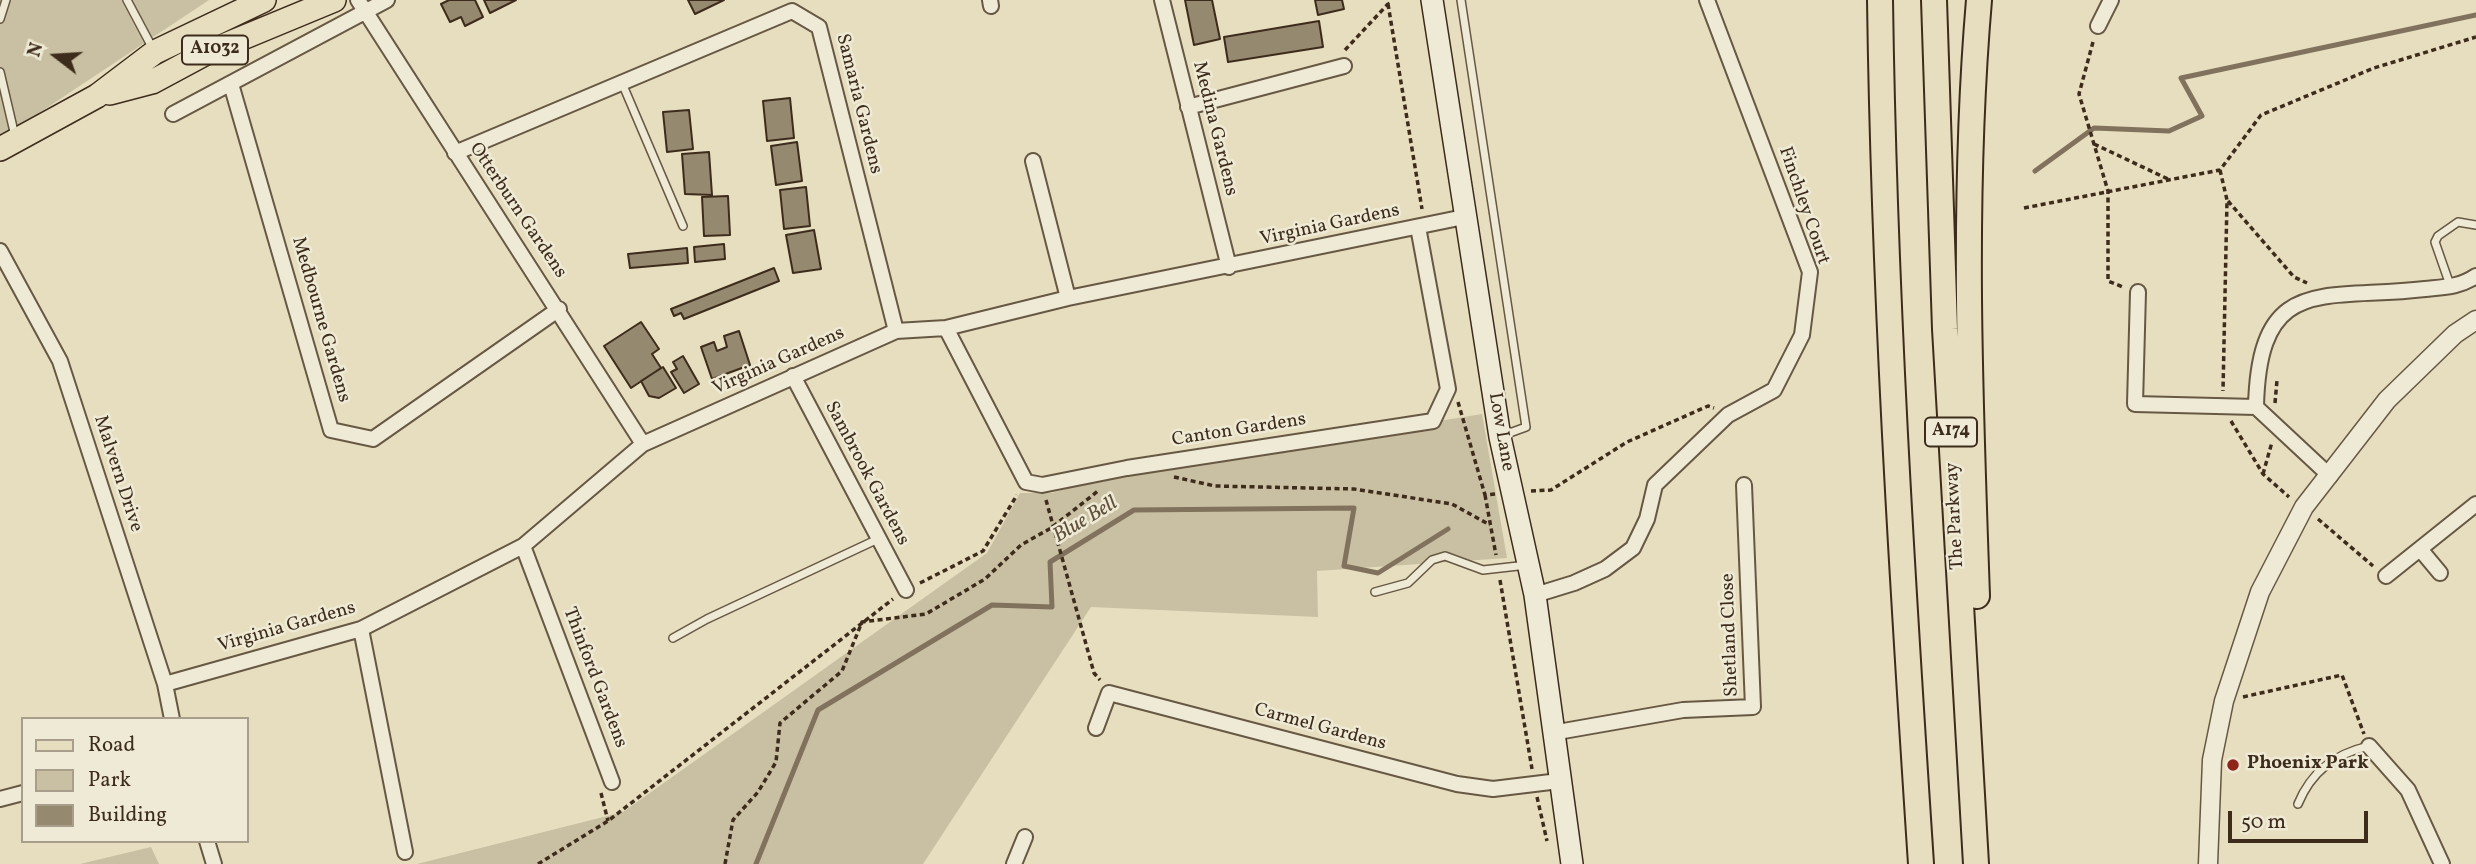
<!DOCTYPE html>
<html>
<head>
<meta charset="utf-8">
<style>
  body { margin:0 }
  #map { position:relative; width:2476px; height:864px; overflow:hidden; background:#e6debf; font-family:Vollkorn,serif }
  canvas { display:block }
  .legend { position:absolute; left:21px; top:717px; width:228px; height:126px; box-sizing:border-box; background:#efead5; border:2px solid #a89e8b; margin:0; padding:9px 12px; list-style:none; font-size:21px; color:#3d2c1b }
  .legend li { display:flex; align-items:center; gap:14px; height:35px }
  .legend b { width:35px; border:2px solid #a89e8b }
  .north { position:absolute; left:21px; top:21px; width:70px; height:70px; -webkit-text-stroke:5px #efead5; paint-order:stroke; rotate:287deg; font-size:19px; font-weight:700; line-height:28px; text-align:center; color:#3d2c1b }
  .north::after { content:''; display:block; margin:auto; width:24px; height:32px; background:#3d2c1b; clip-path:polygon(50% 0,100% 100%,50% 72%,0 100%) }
  .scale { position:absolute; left:2228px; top:811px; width:140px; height:32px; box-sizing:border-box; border:4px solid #3d2c1b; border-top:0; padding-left:9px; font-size:21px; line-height:24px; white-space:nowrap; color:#3d2c1b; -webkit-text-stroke:5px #efead5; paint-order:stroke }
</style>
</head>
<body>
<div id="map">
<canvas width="2476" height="864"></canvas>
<ul class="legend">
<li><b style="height:9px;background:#e6debf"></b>Road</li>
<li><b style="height:19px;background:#c9c0a3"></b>Park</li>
<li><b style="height:19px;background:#958970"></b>Building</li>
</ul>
<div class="north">N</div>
<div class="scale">50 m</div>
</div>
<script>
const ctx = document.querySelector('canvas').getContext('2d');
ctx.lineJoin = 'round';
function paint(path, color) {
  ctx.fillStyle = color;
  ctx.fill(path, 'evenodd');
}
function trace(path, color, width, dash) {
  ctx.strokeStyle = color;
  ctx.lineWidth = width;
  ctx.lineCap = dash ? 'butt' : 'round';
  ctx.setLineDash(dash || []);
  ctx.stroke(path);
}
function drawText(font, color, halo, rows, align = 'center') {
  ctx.font = font + ' Vollkorn,serif';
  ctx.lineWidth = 5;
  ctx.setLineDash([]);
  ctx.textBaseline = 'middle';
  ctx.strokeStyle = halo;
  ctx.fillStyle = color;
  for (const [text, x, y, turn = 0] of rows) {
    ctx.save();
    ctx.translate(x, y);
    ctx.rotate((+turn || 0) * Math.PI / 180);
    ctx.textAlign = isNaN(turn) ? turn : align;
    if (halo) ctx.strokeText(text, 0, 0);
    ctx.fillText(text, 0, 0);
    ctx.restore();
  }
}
paint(new Path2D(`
  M0,0H209L0,139Z
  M1482,414L1507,558L1317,571L1318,617L1091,607L923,864H417L623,812L987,553L1020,493H1052L1126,472Z
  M151,847L159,864H80Z`), '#c9c0a3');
trace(new Path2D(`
  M2035,171L2094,128L2169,131L2202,116L2181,78L2476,15
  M756,864L818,710L992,605L1052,607L1050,562L1134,510L1354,508L1344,566L1378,573L1448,529`), '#80725c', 5);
const building = new Path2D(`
  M449,0H475L483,17L465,26L461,17L450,22L441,4Z
  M484,0H516L490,13Z
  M688,0H724L695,14Z
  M1185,0H1212L1220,39L1194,45Z
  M1315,0H1342L1344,9L1318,15Z
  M1319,21L1323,47L1228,62L1224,37Z
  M790,98L794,138L767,141L763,101Z
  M689,110L693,149L667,152L663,112Z
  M797,142L802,181L776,185L771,146Z
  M709,152L712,195L685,194L682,154Z
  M806,187L810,226L784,229L780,190Z
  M728,196L730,235L704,236L702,197Z
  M814,230L821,269L793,273L786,235Z
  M724,244L725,259L695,262L694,247Z
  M687,248L688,263L630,268L628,254Z
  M774,268L779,281L684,319L681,313L674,316L671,309Z
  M641,322L659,349L652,354L661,368L631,388L604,346Z
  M739,331L750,365L712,379L701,347L714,342L717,351L727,347L724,336Z
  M683,356L699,384L684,393L671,372L677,369L673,362Z
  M663,367L676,388L659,398L649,396L641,381Z`);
paint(building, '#958970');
trace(building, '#3d2c1b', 2);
const service = new Path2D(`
  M127,0L153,49
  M1461,0L1526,427L1504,435
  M0,19L6,0
  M0,72L15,136
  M622,83L683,226
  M2450,285L2435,242L2438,236L2458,222L2476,225
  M1375,592L1408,583L1432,560L1445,556L1483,570L1527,565
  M673,638L707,619L878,539
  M2298,804C2311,772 2334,754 2369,746`);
const minor = new Path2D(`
  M358,0L643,444
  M990,0L991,6
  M1162,0L1229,267
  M2098,26L2111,0
  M231,84L331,430L373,439L559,309
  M1188,107L1344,66
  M173,114L387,0
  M455,153L792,11L819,27L896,331
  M1033,161L1068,298
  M0,251L60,361L165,684L172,719
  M2138,292L2135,404L2256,407
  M946,328L1026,482L1042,485L1127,468L1433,421L1448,389L1418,227
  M793,376L906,590
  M2330,476L2256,407C2259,272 2324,301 2425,289C2444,287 2460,287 2476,276
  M523,546L612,782
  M2420,549L2440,573
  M2386,576L2476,504
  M1535,595L1574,583L1605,569L1633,548L1647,519L1655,485L1728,415L1774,390L1802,335L1810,272L1707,0
  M361,629L405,852
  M165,684L361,629L523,546L643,444L896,331L946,328L1068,298L1464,217
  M1096,728L1109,693L1457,784L1493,789L1559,781
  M1552,733L1683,710L1753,707L1744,485
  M2369,746L2408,790L2442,864
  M0,799L23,793
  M207,841L214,864
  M1014,864L1025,837`);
const tertiary = new Path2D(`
  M2208,864L2212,760L2224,701L2260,592L2304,507L2387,400L2455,334L2476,320`);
const secondary = new Path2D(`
  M1432,0L1500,437L1535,595L1572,864`);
const primary = new Path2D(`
  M110,93L152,82L206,53L334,0
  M0,149L97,96L155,52L264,0`);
const trunk = new Path2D(`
  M1880,0C1884,288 1902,576 1921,864
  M1934,0L1945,329L1976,864
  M1977,596C1970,398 1962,198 1979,0`);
trace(service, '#675844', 10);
trace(minor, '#675844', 18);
trace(tertiary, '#675844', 21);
trace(secondary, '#3d2c1b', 24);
trace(primary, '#3d2c1b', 26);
trace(trunk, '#3d2c1b', 28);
trace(new Path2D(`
  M1388,4L1422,209
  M2093,42L2079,94L2108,191V281L2123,287
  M1345,50L1388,4L1386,0
  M2094,144L2168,179
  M2220,170L2227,200L2223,391
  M2228,201L2294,277L2307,283
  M2024,208L2220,170L2261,115L2374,68L2476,37
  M1458,402L1485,495L1495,494
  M2275,403L2277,380
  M2231,421L2263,474L2289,497
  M2263,474L2272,442
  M1174,477L1215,486L1354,489L1452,504L1490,525
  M1531,491L1551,490L1627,442L1708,406L1714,408
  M1485,495L1496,555
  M1046,500L1094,673L1100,680
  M2318,519L2373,566
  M1500,580L1532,769
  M920,583L983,551L1017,495
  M2243,697L2342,675L2364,734
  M601,793L608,821
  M1537,797L1547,841
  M538,864L608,821L893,599
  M725,864L733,820L758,792L776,762L780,723L842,671L862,622L926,614L985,579L1021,545L1051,528L1098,491`), '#3d2c1b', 3.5, [5, 3.5]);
trace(service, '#efead5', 7);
trace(minor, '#efead5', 14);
trace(tertiary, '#efead5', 18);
trace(secondary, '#efead5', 21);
trace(primary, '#e6debf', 23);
trace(trunk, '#e6debf', 24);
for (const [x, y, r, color] of [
  [2233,765,7,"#8f2418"]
]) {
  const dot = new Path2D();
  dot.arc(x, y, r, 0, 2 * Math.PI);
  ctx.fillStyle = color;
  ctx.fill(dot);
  trace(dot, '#efead5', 2.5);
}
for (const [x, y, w] of [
  [215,50,66],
  [1951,432,52]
]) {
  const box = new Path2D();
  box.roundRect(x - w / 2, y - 14.5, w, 29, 5);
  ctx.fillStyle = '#efead5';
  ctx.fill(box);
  trace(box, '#3d2c1b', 2);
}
drawText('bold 18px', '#3d2c1b', null, [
  ["A1032",215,50],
  ["A174",1951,432]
]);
drawText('19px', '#3d2c1b', '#efead5', [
  ["Samaria Gardens",858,104,76],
  ["Medina Gardens",1214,129,76],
  ["Finchley Court",1803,206,71],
  ["Otterburn Gardens",517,211,56],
  ["Virginia Gardens",1330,226,-12],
  ["Medbourne Gardens",320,320,74],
  ["Virginia Gardens",779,362,-24],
  ["Canton Gardens",1239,431,-9],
  ["Low Lane",1500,432,80],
  ["Malvern Drive",117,474,72],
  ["Sambrook Gardens",866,474,62],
  ["The Parkway",1956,516,-93],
  ["Virginia Gardens",287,628,-16],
  ["Shetland Close",1731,635,-92],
  ["Thinford Gardens",594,678,69],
  ["Carmel Gardens",1320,728,15]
]);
drawText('bold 19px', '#3d2c1b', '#efead5', [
  ["Phoenix Park",2247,765]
], 'left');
drawText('italic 21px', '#5f4f3b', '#efead5', [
  ["Blue Bell",1086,521,-31]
]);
</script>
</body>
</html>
